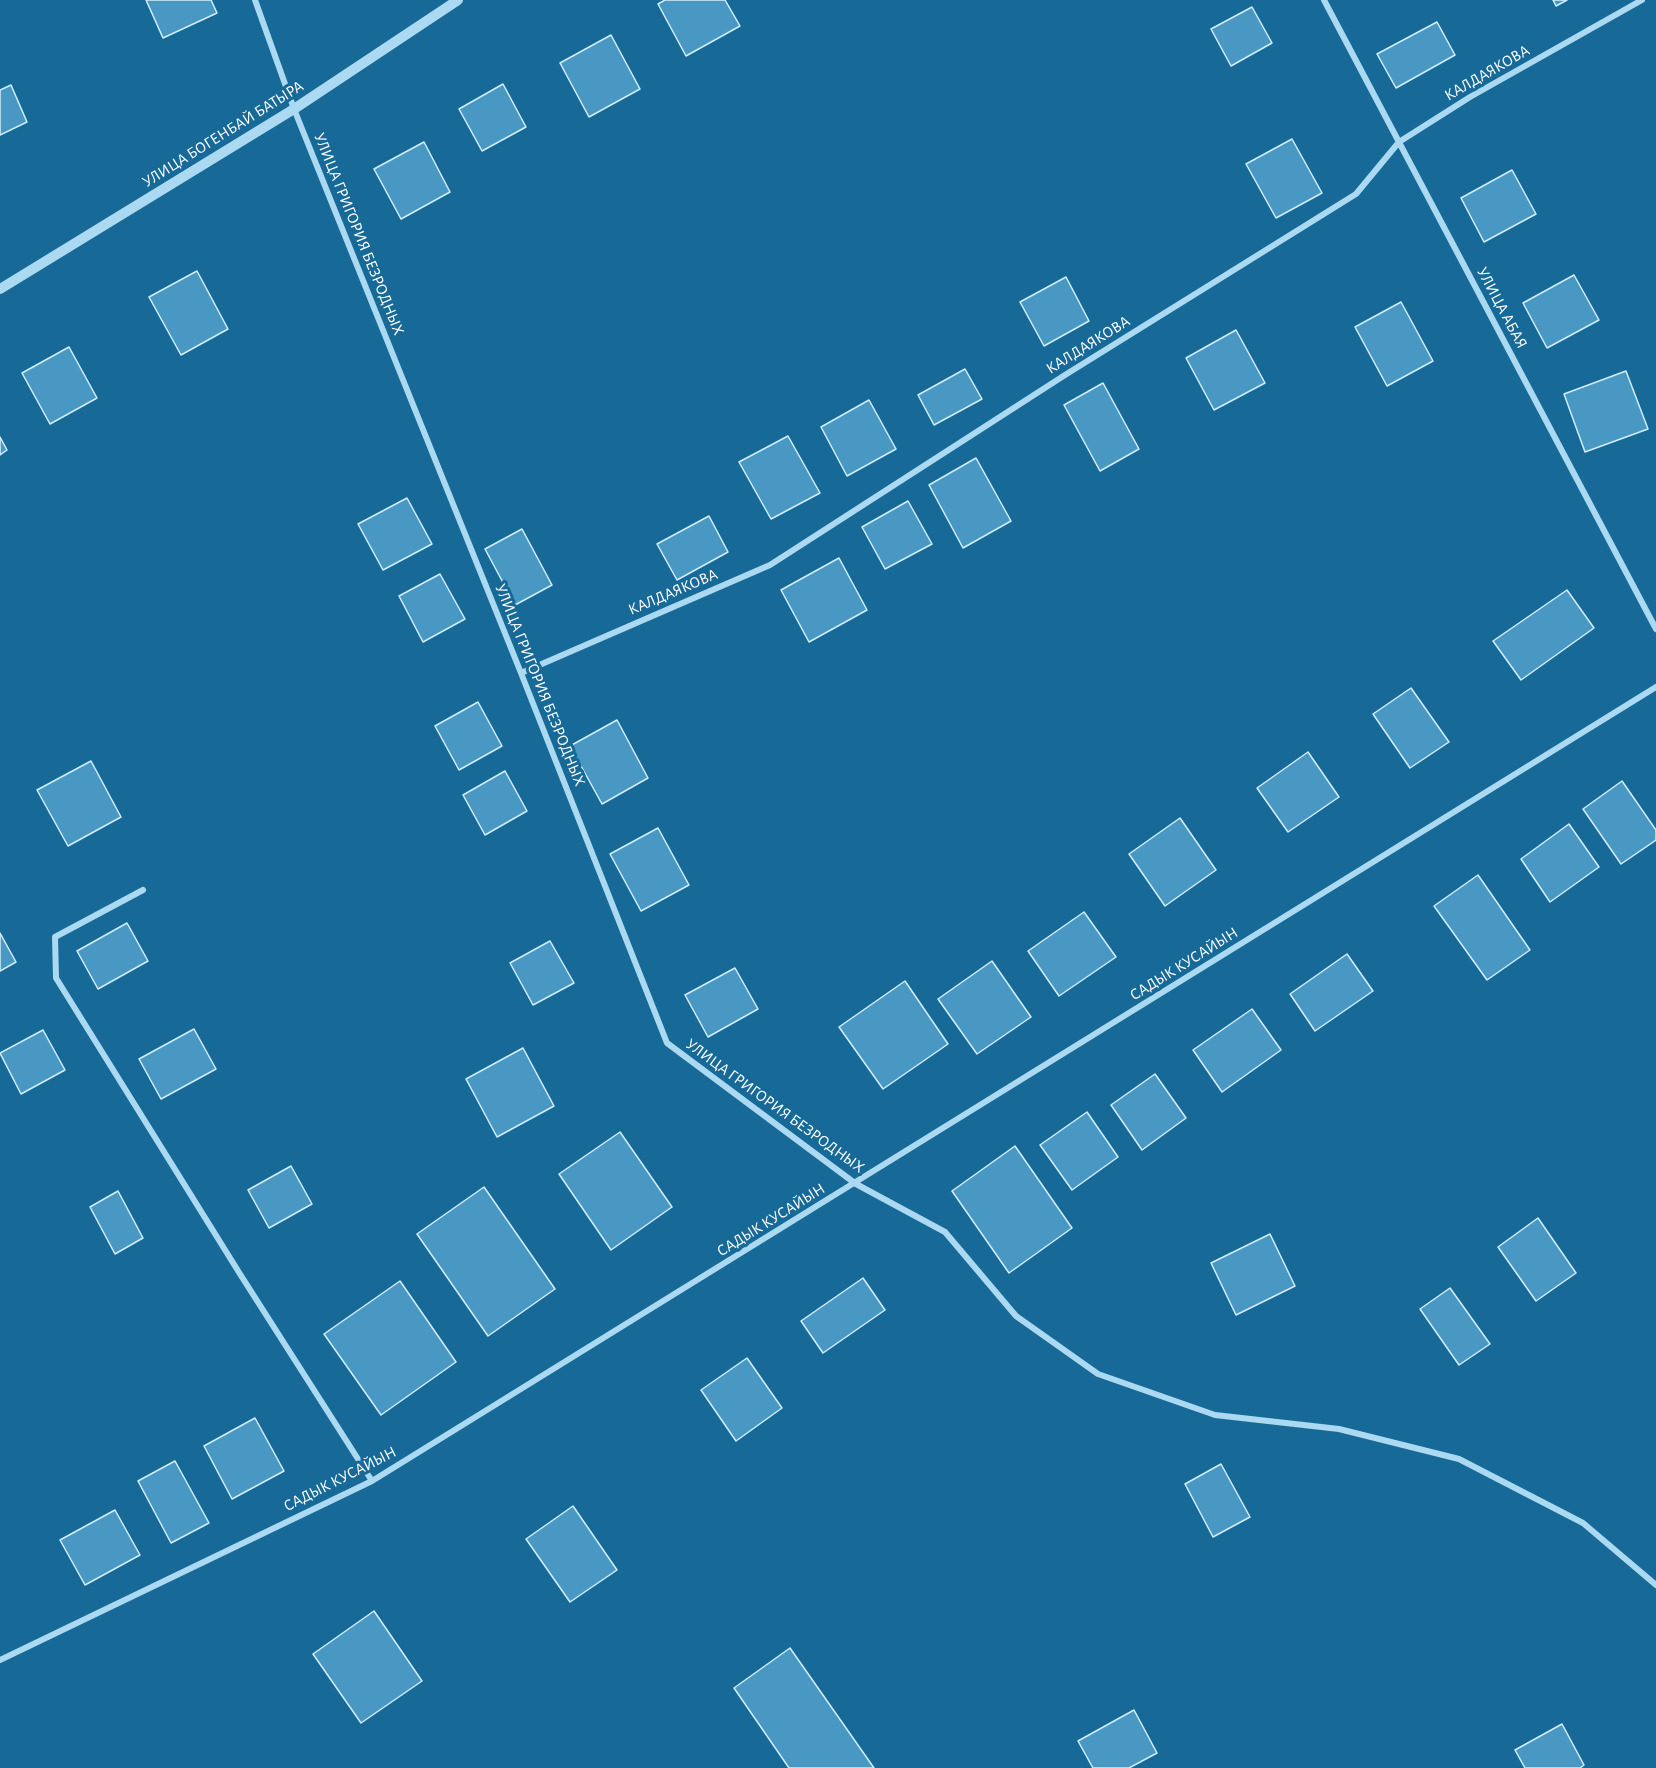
<!DOCTYPE html>
<html>
<head>
<meta charset="utf-8">
<style>
  body { margin:0 }
  canvas { display:block; background:#176a98 }
</style>
</head>
<body>
<canvas width="1656" height="1768"></canvas>
<script>
const ctx = document.querySelector('canvas').getContext('2d');
ctx.lineJoin = 'round';
function paint(path, color) {
  ctx.fillStyle = color;
  ctx.fill(path, 'evenodd');
}
function trace(path, color, width, dash) {
  ctx.strokeStyle = color;
  ctx.lineWidth = width;
  ctx.lineCap = dash ? 'butt' : 'round';
  ctx.setLineDash(dash || []);
  ctx.stroke(path);
}
function drawText(font, color, halo, rows, align = 'center') {
  ctx.font = font + ' "Alegreya Sans",sans-serif';
  ctx.lineWidth = 6;
  ctx.setLineDash([]);
  ctx.textBaseline = 'middle';
  ctx.strokeStyle = halo;
  ctx.fillStyle = color;
  for (const [text, x, y, turn = 0] of rows) {
    ctx.save();
    ctx.translate(x, y);
    ctx.rotate((+turn || 0) * Math.PI / 180);
    ctx.textAlign = isNaN(turn) ? turn : align;
    if (halo) ctx.strokeText(text, 0, 0);
    ctx.fillText(text, 0, 0);
    ctx.restore();
  }
}
const building = new Path2D(`
  M146,0H211L217,13L163,38Z
  M665,0H725L740,26L686,56L658,4Z
  M1553,0H1567L1556,6Z
  M1252,7L1272,43L1231,66L1211,29Z
  M1437,22L1455,55L1396,88L1377,54Z
  M611,35L640,89L589,117L560,63Z
  M503,84L526,127L482,151L459,109Z
  M11,85L27,122L0,135V90Z
  M1292,139L1322,193L1276,218L1246,164Z
  M424,142L450,192L401,219L374,169Z
  M1512,170L1536,214L1484,242L1461,198Z
  M197,271L228,329L181,355L149,297Z
  M1574,275L1599,320L1547,348L1523,303Z
  M1066,277L1089,321L1044,346L1020,302Z
  M1401,302L1433,361L1387,386L1355,327Z
  M1236,330L1265,383L1214,410L1186,358Z
  M69,347L97,398L50,424L22,373Z
  M965,369L982,399L934,425L918,395Z
  M1626,371L1648,429L1585,452L1564,394Z
  M1103,383L1139,449L1100,471L1064,405Z
  M869,400L896,449L847,476L821,427Z
  M788,436L820,493L771,519L739,462Z
  M0,437L7,450L0,455Z
  M976,458L1011,521L963,548L929,485Z
  M407,498L432,544L383,570L358,524Z
  M908,501L932,544L885,569L862,527Z
  M709,516L728,552L677,580L657,544Z
  M522,529L552,585L515,605L485,549Z
  M839,558L867,610L809,642L781,590Z
  M440,574L465,619L423,642L399,596Z
  M1567,590L1594,628L1521,680L1493,641Z
  M1411,688L1449,742L1410,768L1373,714Z
  M478,702L502,746L459,770L435,726Z
  M617,720L648,778L602,804L570,746Z
  M1308,752L1339,797L1288,832L1257,788Z
  M91,761L121,817L68,846L37,790Z
  M505,771L527,811L485,835L463,795Z
  M1622,781L1656,830V840L1621,864L1583,809Z
  M1180,818L1216,870L1165,906L1129,854Z
  M1569,824L1599,867L1550,902L1521,859Z
  M658,828L689,885L641,911L610,854Z
  M1478,875L1530,950L1487,980L1434,906Z
  M1084,912L1116,957L1059,996L1028,951Z
  M127,923L148,961L98,989L77,951Z
  M0,933L16,962L0,971Z
  M550,941L574,983L533,1005L510,963Z
  M1347,954L1373,991L1315,1031L1290,994Z
  M992,961L1031,1017L977,1054L938,999Z
  M735,968L758,1009L708,1037L685,995Z
  M905,981L948,1044L883,1089L839,1027Z
  M1252,1009L1281,1050L1222,1092L1193,1050Z
  M194,1029L216,1069L161,1099L139,1059Z
  M43,1030L65,1070L21,1094L0,1053Z
  M523,1048L554,1106L497,1137L466,1079Z
  M1155,1074L1186,1118L1142,1150L1111,1105Z
  M1087,1112L1118,1157L1072,1190L1040,1145Z
  M620,1132L672,1207L611,1250L559,1174Z
  M1015,1146L1072,1228L1009,1273L952,1191Z
  M291,1166L312,1204L269,1228L248,1190Z
  M484,1187L555,1289L488,1336L417,1234Z
  M118,1191L143,1238L115,1254L90,1207Z
  M1538,1218L1576,1273L1536,1301L1498,1247Z
  M1270,1234L1295,1286L1236,1315L1211,1263Z
  M863,1278L885,1310L823,1353L801,1321Z
  M400,1281L456,1362L381,1415L324,1334Z
  M1450,1288L1490,1344L1459,1365L1420,1309Z
  M747,1358L782,1408L736,1441L701,1390Z
  M255,1418L284,1471L232,1499L204,1446Z
  M175,1461L209,1523L171,1543L138,1481Z
  M1221,1464L1250,1517L1213,1537L1185,1484Z
  M573,1506L617,1570L570,1602L526,1539Z
  M115,1510L140,1555L85,1585L60,1540Z
  M374,1611L422,1681L361,1723L313,1654Z
  M790,1648L874,1768H789L734,1688Z
  M1134,1710L1157,1753L1129,1768H1093L1078,1741Z
  M1562,1724L1584,1765L1580,1768H1525L1515,1750Z`);
paint(building, '#4998c3');
trace(building, '#d2eefc', 1.5);
trace(new Path2D(`
  M255,0L294,109L521,673L667,1043L856,1184L945,1232L1016,1316L1098,1374L1215,1415L1339,1429L1459,1459L1583,1523L1656,1585
  M1324,0L1656,629
  M521,673L770,565L1065,375L1356,194L1399,142L1470,97L1642,0
  M143,890L55,937L56,978L240,1274L372,1481
  M0,1660L372,1481L1656,687`), '#abd9f1', 6);
trace(new Path2D(`
  M0,289L294,109L458,0`), '#abd9f1', 10);
drawText('16px', '#fff', '#176a98', [
  ["КАЛДАЯКОВА",1487,73,-30],
  ["УЛИЦА БОГЕНБАЙ БАТЫРА",223,134,-32],
  ["УЛИЦА ГРИГОРИЯ БЕЗРОДНЫХ",359,234,68],
  ["УЛИЦА АБАЯ",1502,308,62],
  ["КАЛДАЯКОВА",1088,345,-32],
  ["КАЛДАЯКОВА",673,592,-23],
  ["УЛИЦА ГРИГОРИЯ БЕЗРОДНЫХ",540,685,68],
  ["САДЫК КУСАЙЫН",1184,964,-32],
  ["УЛИЦА ГРИГОРИЯ БЕЗРОДНЫХ",775,1106,36],
  ["САДЫК КУСАЙЫН",771,1220,-32],
  ["САДЫК КУСАЙЫН",340,1479,-27]
]);
</script>
</body>
</html>
